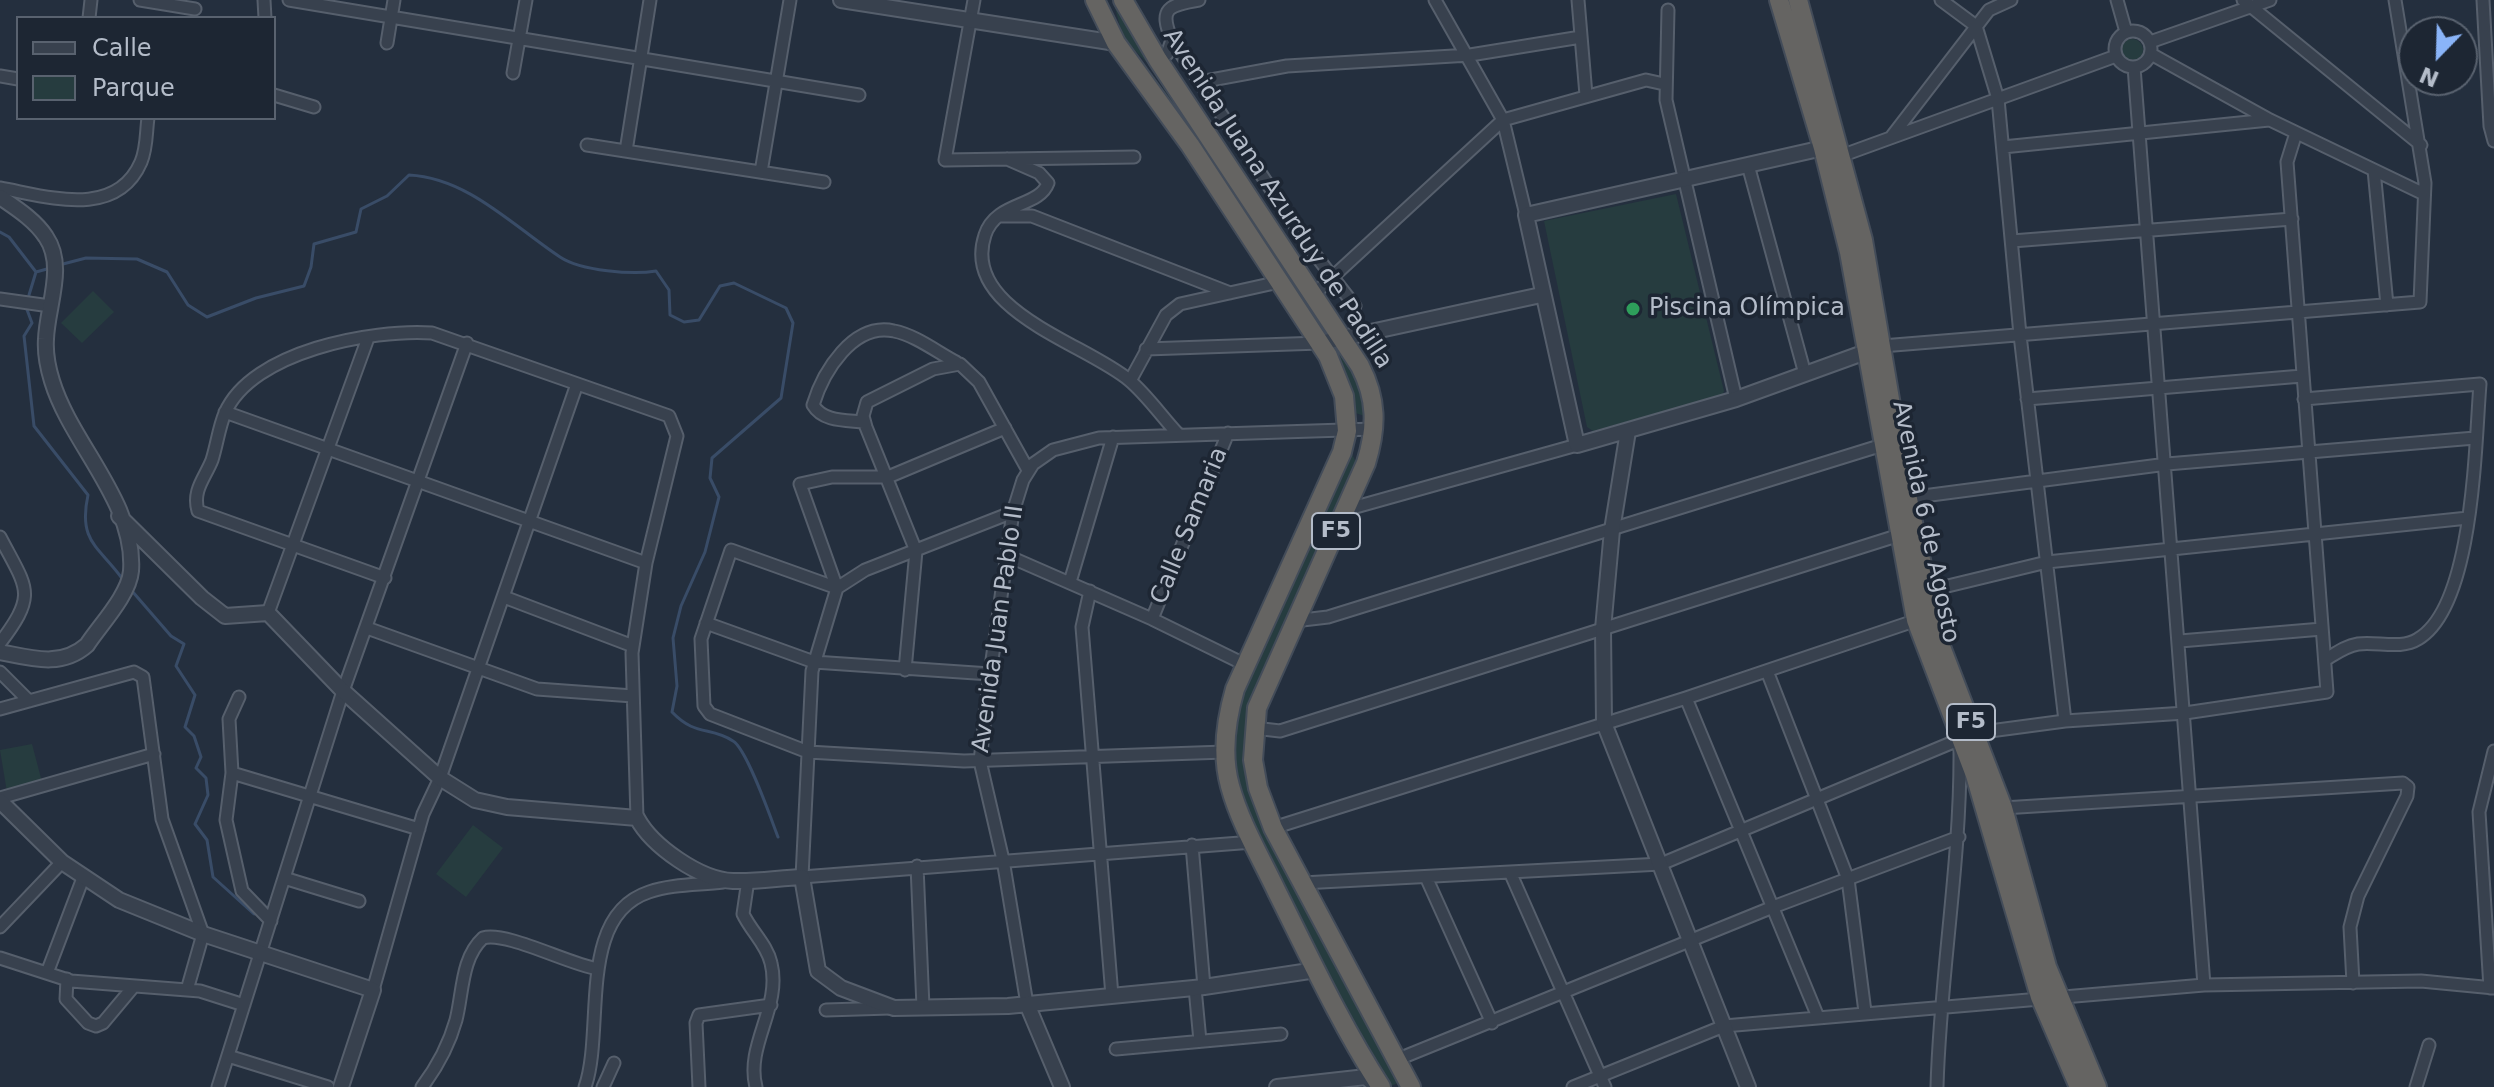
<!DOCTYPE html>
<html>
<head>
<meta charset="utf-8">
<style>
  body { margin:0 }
  #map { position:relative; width:2494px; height:1087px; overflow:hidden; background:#242f3e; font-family:"DejaVu Sans",sans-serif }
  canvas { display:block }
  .legend { position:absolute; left:16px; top:16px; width:260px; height:104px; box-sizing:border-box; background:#1d2633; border:2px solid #59626f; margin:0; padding:10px 14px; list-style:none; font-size:24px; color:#b4bcc9 }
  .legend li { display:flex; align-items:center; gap:16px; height:40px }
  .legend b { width:40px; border:2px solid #59626f }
  .north { position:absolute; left:2398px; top:16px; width:80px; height:80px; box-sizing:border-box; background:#1d2633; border:2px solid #59626f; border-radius:50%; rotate:203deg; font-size:22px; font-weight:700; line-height:32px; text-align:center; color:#b4bcc9 }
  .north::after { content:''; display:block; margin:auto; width:28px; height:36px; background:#8ab4f8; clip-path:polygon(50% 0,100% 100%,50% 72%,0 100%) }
</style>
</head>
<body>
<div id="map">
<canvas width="2494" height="1087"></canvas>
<ul class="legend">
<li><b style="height:10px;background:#38414e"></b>Calle</li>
<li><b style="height:22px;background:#263c3f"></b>Parque</li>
</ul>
<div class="north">N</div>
</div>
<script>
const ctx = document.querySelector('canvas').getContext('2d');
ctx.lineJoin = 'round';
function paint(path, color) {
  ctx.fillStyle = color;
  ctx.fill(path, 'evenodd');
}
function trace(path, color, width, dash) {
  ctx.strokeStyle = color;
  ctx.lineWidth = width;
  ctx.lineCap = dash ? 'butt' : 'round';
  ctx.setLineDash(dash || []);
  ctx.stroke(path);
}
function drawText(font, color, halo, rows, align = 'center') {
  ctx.font = font + ' "DejaVu Sans",sans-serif';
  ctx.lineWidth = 7;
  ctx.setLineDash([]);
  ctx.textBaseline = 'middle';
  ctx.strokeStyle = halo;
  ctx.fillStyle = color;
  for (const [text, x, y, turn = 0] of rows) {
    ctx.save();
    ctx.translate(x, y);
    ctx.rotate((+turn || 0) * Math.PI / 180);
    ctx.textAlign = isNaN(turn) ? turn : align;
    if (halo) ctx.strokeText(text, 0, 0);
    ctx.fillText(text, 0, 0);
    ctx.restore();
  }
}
paint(new Path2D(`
  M1113,0H1117L1154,70L1123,38Z
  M2121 50a11 11 0 1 1 22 0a11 11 0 1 1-22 0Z
  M1136,61L1147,68L1208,147L1319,326L1316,327Z
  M1676,194L1724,391L1722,396L1593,431L1587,427L1544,221Z
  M93,291L114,312L82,343L61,323Z
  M1337,351L1357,375L1368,413L1364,416L1353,412Z
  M1351,452L1358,466L1311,564L1247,765L1400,1082L1391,1086L1345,1009L1252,820L1235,768L1232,744L1242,690Z
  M32,744L42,782L7,792L0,750Z
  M473,825L503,848L466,897L436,874Z`), '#263c3f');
trace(new Path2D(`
  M0,232L9,237L36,272L29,295
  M63,264L86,258L137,259L167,272L188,305L207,317L256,298L304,286L311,267L314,244L356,232L361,209L387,196L409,175C468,178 513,226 560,257C581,271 633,275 656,271L669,290L670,315L684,322L699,320L720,286L734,283L786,308L793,323L781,398L712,458L710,478L719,497L705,552L681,606L673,638L677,686L672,712C696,737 710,726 733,741C747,749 771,819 778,837
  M36,272L47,269
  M26,307L32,323L24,336L34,426L88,495C78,541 98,546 121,577
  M132,591L171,636L184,644L176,666L195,695L185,727L194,736L201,757L196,768L206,778L208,795L195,824L207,840L213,877L254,914`), '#394c67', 3);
const minor = new Path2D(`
  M140,0L195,9
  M264,0L265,18
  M289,0L859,95
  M974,0L945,160L1134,157
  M1435,0L1503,120L1526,215
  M1578,0L1586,95
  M1941,0L1976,26L1998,99L2020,335L2065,721
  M2117,0L2126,32
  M2243,0L2421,145
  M2483,0L2490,126L2494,141
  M1668,10L1666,100L1736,399
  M89,18L91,0
  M2115 49a18 18 0 1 1 36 0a18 18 0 1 1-36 0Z
  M1172,40L1310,248L1355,306
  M2150,42L2270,0
  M387,43L394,0
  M2151,54L2270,120L2424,194
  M1158,60L1167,54L1172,40C1158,8 1169,5 1199,0
  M2134,67L2204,985
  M513,73L526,0
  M0,76L18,79
  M1200,82L1287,66L1470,55L1581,37
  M274,95L314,107
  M1892,136L1989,10L2011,0
  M587,145L824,182
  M2003,147L2269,120
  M626,151L650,0
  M1838,157L2116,56
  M1007,159L1039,173L1048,183C1039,208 996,201 985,235C960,310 1085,343 1129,380C1147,395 1162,417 1178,434
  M1748,165L1805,374
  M2374,170L2387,305
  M761,172L790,0
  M0,188C46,196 116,220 141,162C147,148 146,132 148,118
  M1002,216H1032L1230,293
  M2012,241L2292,219
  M1312,296L1503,120L1646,80L1664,84
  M0,299L50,306
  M1882,346L2420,302L2425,183L2395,0
  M1146,349L1320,343
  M1130,381L1166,315L1180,304L1279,282
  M2027,399L2302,376
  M2304,399L2480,384C2475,444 2474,606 2418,639C2401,650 2376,641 2358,644C2345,646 2335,654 2325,660
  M225,412L646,563
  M864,422C846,420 823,422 813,405C823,372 853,322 894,331C915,335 937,352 956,362
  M1908,498L2167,464L2475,438
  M1345,510L1577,445
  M1013,512L865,570L837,588L812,671L802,877L1253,842
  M0,537C27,589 38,593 0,643
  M1008,556L1152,619L1246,665
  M385,578L198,511C192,490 205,478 212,460C217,444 219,427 225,413C252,351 372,329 432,333L669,416L677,436L646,563L632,653L637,818
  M1070,582L1113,437
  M837,588L731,550L701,639L704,706L710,714L808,752L964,761L1225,752
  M837,588L800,484L832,477H888L1005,428
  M1090,591L1082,627L1112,996
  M1927,591L2047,562L2468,518
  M504,597L633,646
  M268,613L368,338
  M1152,619L1228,433
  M1294,621L1328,617L1889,443
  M706,623L814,662L990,674
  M367,628L537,689L633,696
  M2180,641L2322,629
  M905,670L916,551L866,427L863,416L867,402L933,369L960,364L979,382L1028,470
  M1767,671L1848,879L1865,1012
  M0,672L29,701
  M239,697L229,719L232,773L226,820L242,891L271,921
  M1686,698L1818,1017
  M0,709L134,672L143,677L162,819L203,934L187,990
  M1254,728L1280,731L1906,533
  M232,773L419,829
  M0,798L154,754
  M2003,808L2403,783L2408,787L2407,796L2358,896L2350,927L2353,983
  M1273,828L1686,698L1920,619
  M1192,845L1204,987
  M917,866L923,1007
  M1510,872L1605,1087
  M1426,877L1492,1023
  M284,878L359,901
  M748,880L743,914C751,931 767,945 771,963C782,1007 745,1045 756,1087
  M1302,883L1661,864L1975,733L2065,721L2185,713L2327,692L2287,162L2296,133
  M0,927L62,862
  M0,958L71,981L200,991L244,1005
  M47,973L83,878
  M67,979L66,999L88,1023L96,1026L103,1023L134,986
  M1195,988L1200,1041
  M2490,988L2479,812L2494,751
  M373,990L423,814L440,778L577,384
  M1027,1004L1003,860L980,761L990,674L1013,512L1023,480L1033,464L1053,450L1099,438L1374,429
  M826,1010L890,1008
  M1116,1049L1281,1034
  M228,1056L328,1087
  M1396,1060L1773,907L1959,837
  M218,1087L343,691L467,343
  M422,1087C437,1067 449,1045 456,1020C463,993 461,958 483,938C506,931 568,964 598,969
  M585,1087C605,1030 576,916 649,892C672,884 699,885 723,882
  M603,1087L614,1063
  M699,1087L696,1023L699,1015L771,1005
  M1573,1087L1724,1026L2204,985L2421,981L2494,988
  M1937,1087C1940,974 1961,862 1960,749
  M2416,1087L2429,1045`);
const tertiary = new Path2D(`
  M841,0L1116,43
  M1823,148L1526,215L1577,445L1736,399L1874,349
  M0,197C16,208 35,220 46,237C66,266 47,307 46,339C45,353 48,368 52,381C71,444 136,502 131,571C129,595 100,625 87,645C61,668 31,658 0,652
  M1320,343L1541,295
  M1628,431L1612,530L1603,629L1604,723L1748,1087
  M119,516L202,598L225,616L268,613L343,691L440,778L475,800L507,807L637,818C652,846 700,880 733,881C755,882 779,878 802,877L818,971L841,988L894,1008L1008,1006L1204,987L1316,970
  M0,801L62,862L119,900L203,934L373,990L341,1087
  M1027,1004L1062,1087
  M1277,1087L1366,1077L1377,1087`);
const trunk = new Path2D(`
  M1095,0L1116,43L1190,145L1328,356L1344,396L1347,431L1342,452L1235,689C1226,720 1221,754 1230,786C1240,823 1261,858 1277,892C1310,958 1341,1025 1381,1087
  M1123,0L1158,60L1360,366C1377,399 1377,427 1366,463L1257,708L1253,760L1258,788L1273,828L1411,1087
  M1779,0L1823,148L1849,252L1916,620L1975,775L2040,997L2079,1087
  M1798,0L1863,240L1903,476L1938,639L2003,808L2047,967L2097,1087`);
trace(minor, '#565f6c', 15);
trace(tertiary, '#565f6c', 18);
trace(trunk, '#434c59', 22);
trace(minor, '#38414e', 11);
trace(tertiary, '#38414e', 14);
trace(trunk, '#656462', 18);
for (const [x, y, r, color] of [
  [1633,309,8,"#2e9e5b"]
]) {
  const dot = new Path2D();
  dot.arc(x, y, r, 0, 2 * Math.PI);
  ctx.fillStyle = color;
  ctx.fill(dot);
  trace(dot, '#1d2633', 3);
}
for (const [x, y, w] of [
  [1336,531,48],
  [1971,722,48]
]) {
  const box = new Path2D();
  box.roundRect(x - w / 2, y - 18, w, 36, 6);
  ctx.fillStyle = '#1d2633';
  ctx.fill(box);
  trace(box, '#b4bcc9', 2);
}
drawText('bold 22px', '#b4bcc9', null, [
  ["F5",1336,531],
  ["F5",1971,722]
]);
drawText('24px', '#b4bcc9', '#1d2633', [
  ["Avenida Juana Azurduy de Padilla",1277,199,57],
  ["Avenida 6 de Agosto",1925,522,78],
  ["Calle Samaria",1190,526,-68],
  ["Avenida Juan Pablo II",999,629,-82]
]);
drawText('24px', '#b4bcc9', '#1d2633', [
  ["Piscina Olímpica",1649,309]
], 'left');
</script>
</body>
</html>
